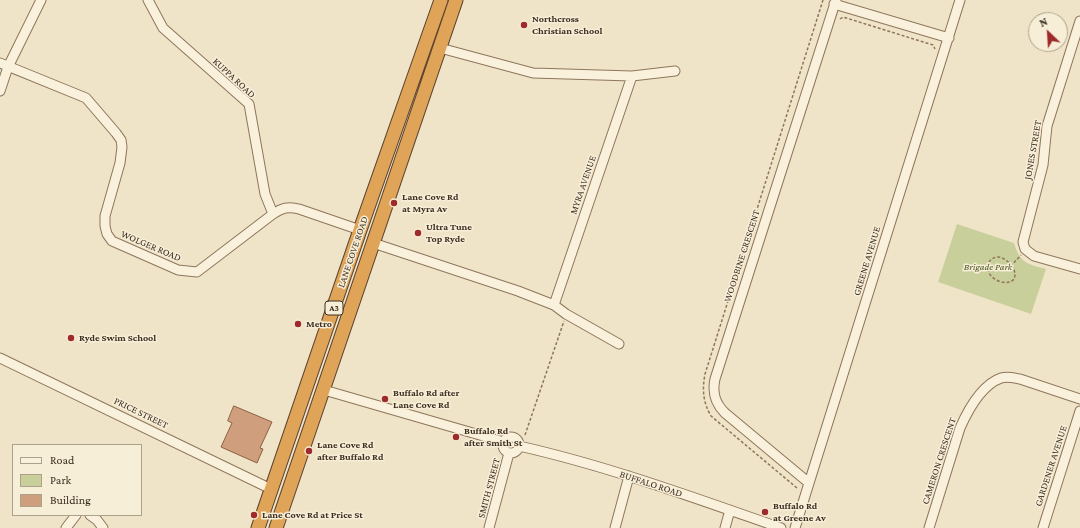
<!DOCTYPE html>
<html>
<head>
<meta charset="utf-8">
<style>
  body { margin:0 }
  #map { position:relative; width:1080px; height:528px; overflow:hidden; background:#f0e4c8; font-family:"Crimson Pro",serif }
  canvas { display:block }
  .legend { position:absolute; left:12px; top:444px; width:130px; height:72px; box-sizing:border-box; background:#f7eed8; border:1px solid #ada18e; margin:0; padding:5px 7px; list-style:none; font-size:12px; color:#3d2e20 }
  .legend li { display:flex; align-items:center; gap:8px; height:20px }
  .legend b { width:20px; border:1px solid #ada18e }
  .north { position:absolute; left:1028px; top:12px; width:40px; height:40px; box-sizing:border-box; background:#f7eed8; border:1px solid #ada18e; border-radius:50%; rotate:335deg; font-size:11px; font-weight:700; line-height:16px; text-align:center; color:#3d2e20 }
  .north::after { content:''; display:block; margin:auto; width:14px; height:18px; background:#9e2a2b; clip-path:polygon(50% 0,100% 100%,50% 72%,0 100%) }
</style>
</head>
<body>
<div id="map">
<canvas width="1080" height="528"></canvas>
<ul class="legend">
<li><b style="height:5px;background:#faf1dc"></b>Road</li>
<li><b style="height:11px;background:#c9cf9b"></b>Park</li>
<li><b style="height:11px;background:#cf9f7d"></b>Building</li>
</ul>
<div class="north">N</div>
</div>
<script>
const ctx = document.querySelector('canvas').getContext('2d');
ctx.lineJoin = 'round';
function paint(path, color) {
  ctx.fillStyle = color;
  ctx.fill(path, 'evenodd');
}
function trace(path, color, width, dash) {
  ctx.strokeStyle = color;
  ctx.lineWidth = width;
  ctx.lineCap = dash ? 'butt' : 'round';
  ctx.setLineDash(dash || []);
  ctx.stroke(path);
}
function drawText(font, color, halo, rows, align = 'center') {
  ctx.font = font + ' "Crimson Pro",serif';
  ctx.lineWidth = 3;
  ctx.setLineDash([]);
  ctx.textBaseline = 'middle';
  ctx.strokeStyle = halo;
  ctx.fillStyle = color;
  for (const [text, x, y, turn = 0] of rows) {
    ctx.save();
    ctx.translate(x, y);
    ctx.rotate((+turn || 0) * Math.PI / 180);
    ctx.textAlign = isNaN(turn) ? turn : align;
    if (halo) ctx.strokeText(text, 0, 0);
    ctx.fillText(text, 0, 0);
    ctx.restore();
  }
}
paint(new Path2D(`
  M957,224L1014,243C1020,263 1027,264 1046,269L1031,314L938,282Z`), '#c9cf9b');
const building = new Path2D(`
  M234,406L272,422L260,448L263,449L257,463L221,447L232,423L228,421Z`);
paint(building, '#cf9f7d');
trace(building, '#8d5f41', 1);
const minor = new Path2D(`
  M148,0L163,28L249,104L265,194L273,214
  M834,4L949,38
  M1080,21L1047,126L1043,165L1023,242L1025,249L1034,256L1080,269
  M440,48L533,73L632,76L675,71
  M0,63L86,98L116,133L121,140L122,147L120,163L105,216V226L107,234L112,241L178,270L197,272L273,214C282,208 288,206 299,209L360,230
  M0,91L8,67L41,0
  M373,243L518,291L554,305L566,314L619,344
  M554,305L632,76
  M0,358L271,489
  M324,390L504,442
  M503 445a8 8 0 1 1 16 0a8 8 0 1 1-16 0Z
  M519,446C608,466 695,498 781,528
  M809,483L725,413C715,403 712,393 715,379L836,0
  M90,515L97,520L103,528
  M66,528L76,515
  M489,528L509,453
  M615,528L629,476
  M725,528L730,510
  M795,528L960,0
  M929,528L960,428C968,410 981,385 1001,378C1008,376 1014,378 1020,379L1080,399
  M1043,528L1080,411`);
const highway = new Path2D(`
  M258,528L360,230L441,0
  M276,528L456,0`);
trace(minor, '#8d765c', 11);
trace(highway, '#5b4430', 15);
trace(new Path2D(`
  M840,19L843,17L933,45L935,49
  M1012,265C1025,290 991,285 988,270C986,264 991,257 998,257C1003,257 1008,262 1012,265L1021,255
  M525,435L564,321
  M797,488L711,416C703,402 702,390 705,374L823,0`), '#8d765c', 1.5, [3, 2]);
trace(minor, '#faf1dc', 9);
trace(highway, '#e0a458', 13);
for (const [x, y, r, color] of [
  [524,25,4,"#9e2a2b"],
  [394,203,4,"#9e2a2b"],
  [418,233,4,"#9e2a2b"],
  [298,324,4,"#9e2a2b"],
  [71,338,4,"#9e2a2b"],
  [385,399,4,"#9e2a2b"],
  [456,437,4,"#9e2a2b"],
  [309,451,4,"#9e2a2b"],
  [765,512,4,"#9e2a2b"],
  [254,515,4,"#9e2a2b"]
]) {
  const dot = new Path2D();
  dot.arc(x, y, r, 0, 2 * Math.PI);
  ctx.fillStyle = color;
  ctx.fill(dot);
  trace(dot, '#f7eed8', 1.5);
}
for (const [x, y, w] of [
  [334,308,18]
]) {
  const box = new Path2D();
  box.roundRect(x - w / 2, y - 7, w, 14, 3);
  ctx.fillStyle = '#f7eed8';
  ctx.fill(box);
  trace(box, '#3d2e20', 1);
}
drawText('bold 9px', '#3d2e20', null, [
  ["A3",334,308]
]);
drawText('bold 10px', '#3d2e20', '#f7eed8', [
  ["Northcross",532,19],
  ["Christian School",532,31],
  ["Lane Cove Rd",402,197],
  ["at Myra Av",402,209],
  ["Ultra Tune",426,227],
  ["Top Ryde",426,239],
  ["Metro",306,324],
  ["Ryde Swim School",79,338],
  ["Buffalo Rd after",393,393],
  ["Lane Cove Rd",393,405],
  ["Buffalo Rd",464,431],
  ["after Smith St",464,443],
  ["Lane Cove Rd",317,445],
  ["after Buffalo Rd",317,457],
  ["Buffalo Rd",773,506],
  ["at Greene Av",773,518],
  ["Lane Cove Rd at Price St",262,515]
], 'left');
drawText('10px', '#3d2e20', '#f7eed8', [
  ["KUPPA ROAD",234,78,43],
  ["JONES STREET",1033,150,-80],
  ["MYRA AVENUE",583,185,-71],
  ["WOLGER ROAD",151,246,23],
  ["LANE COVE ROAD",353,252,-71],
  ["WOODBINE CRESCENT",742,256,-72],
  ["GREENE AVENUE",867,261,-73],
  ["PRICE STREET",141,413,26],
  ["CAMERON CRESCENT",939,461,-72],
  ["GARDENER AVENUE",1051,466,-72],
  ["BUFFALO ROAD",651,484,18],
  ["SMITH STREET",489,488,-75]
]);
drawText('italic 10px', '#4d5a26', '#f7eed8', [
  ["Brigade Park",988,267]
]);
</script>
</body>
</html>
